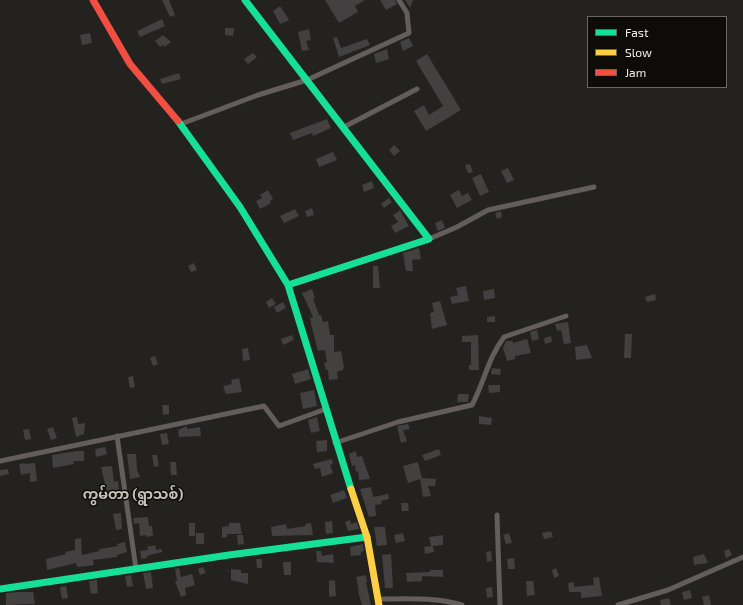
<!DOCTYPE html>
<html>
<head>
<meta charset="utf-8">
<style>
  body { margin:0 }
  #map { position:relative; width:743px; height:605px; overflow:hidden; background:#24221f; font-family:"Exo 2",sans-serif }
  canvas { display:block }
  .legend { position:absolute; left:587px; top:16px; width:140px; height:72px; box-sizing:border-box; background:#0e0c09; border:1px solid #696663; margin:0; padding:5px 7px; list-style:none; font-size:12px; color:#f1edea }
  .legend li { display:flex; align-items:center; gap:8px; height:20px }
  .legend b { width:20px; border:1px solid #696663 }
</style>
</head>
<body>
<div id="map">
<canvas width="743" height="605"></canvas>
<ul class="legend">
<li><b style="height:5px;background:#16e098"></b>Fast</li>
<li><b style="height:5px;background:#ffcf43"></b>Slow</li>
<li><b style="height:5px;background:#f24e42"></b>Jam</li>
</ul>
</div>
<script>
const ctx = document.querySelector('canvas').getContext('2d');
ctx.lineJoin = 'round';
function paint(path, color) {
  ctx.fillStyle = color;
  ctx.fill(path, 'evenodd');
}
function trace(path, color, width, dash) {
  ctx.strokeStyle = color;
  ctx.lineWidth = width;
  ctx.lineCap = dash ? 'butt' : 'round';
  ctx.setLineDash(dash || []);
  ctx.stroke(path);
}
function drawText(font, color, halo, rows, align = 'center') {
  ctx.font = font + ' "Exo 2","Noto Sans Myanmar",sans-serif';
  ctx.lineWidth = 3;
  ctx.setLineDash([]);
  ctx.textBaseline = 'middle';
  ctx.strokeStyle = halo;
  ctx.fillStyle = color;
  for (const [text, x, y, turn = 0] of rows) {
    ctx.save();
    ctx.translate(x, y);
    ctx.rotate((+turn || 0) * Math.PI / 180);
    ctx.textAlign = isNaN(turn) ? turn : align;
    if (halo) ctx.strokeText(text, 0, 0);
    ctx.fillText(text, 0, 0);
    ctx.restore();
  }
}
paint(new Path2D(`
  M162,0H169L175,15L170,17Z
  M325,0H365L355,6L358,12L339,23Z
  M380,0H395L397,4L386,10Z
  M405,0H413L410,8Z
  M280,6L289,20L280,24L273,11Z
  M162,19L165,26L140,37L137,31Z
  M225,28H234L233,36L225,35Z
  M309,29L311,40L306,41L309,50L302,51L298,32Z
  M90,33L92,43L82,45L80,35Z
  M163,35L171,42L164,47L163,45L160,47L155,41Z
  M337,37L341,48L367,39L370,45L339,57L333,38Z
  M409,38L413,46L403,51L400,42Z
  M387,49L389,59L376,63L374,54Z
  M253,53L257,57L248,64L244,59Z
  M427,54L461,110L426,131L414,111L424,105L429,115L443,106L416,61Z
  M179,73L181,79L162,84L160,79Z
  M327,119L331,128L313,136L312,133L293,140L290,133Z
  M394,145L400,151L394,156L389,150Z
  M333,152L337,160L319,167L316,159Z
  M470,164L473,172L468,173L465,165Z
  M508,168L514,180L507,183L501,171Z
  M481,174L489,192L480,196L472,178Z
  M372,181L374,188L364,192L362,185Z
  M268,190L273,199L270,201L271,203L260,209L256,201L262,198L260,195Z
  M459,190L462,196L468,193L472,200L457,208L450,195Z
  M389,198L392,202L384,208L381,204Z
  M312,208L314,215L307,217L305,211Z
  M295,209L299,216L284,223L280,216Z
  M400,210L409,226L395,233L391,226L398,222L393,215Z
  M501,211L502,217L497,219L495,213Z
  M442,220L445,228L438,231L435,223Z
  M419,248L421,259L412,260L413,271H406L403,253Z
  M194,263L197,270L191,272L188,266Z
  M373,266H378L380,288H373Z
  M466,286L469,301L452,304L450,297L458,295L456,288Z
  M312,289L315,298H313L319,315H321L323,322L328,321L330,335H334V352L341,351L344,367L343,370L337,372L338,379L329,380L328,370H326L324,363L327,362L325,350L318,351L311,324L310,318L313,317L302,293Z
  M494,289L495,298L484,300L483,291Z
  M655,294L656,300L647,302L645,297Z
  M272,298L276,304L269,308L266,302Z
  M440,301L447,325L432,329L430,313L434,312L432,303Z
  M283,302L286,308L277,313L274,307Z
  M495,316V322H487V317Z
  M568,322L571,343L564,344L561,330L557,331L555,324Z
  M537,330L539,339L532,341L530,332Z
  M625,334H632L631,358H624Z
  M292,335L294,340L283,345L281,339Z
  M478,335L479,370H469V365H471V342H462V336Z
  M551,336L552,342L545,344L544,338Z
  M527,339L531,353L515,356V359L507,361L503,348L506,341H513V343Z
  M587,345L592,358L576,360L575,347Z
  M248,348L250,360L243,361L242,349Z
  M155,356L158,364L153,366L150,358Z
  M492,368L501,369L500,375L491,374Z
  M308,369L311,379L295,384L292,374Z
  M133,376L135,387L130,388L128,377Z
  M239,378L242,392L226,394L223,386L232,384L231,380Z
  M488,385H500V392L489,393Z
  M314,390L317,406L303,409L300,393Z
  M458,394H469L468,402H457Z
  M162,405H169V414L163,415Z
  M479,416L492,418L491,425L479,424Z
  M77,417L78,424L85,423L84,434L76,437L72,418Z
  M317,417L320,431L311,433L308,420Z
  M408,424L410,429L403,430L407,441L401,443L397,426Z
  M187,426V429L200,427L201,436L179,437L178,430Z
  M53,427L57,438L51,440L47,429Z
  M29,429L31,439L25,440L23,430Z
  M167,433L169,444L162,445L160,434Z
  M327,440V451L317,452L316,441Z
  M105,447L107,454L96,457L95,449Z
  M439,449L441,455L425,461L422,455Z
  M76,451H84V461H73L74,464L53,468L52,455Z
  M356,451L357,457L362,456L370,479L359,480L358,471L356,472L355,465L352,466L349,454Z
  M127,454H136L137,470L140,477L130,479Z
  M152,455H157L159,466L154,467Z
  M332,459L333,464L330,465L333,473L322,477L320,468L315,469L313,464Z
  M170,462H176L177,475H171Z
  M418,462L422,478L436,479L435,486H428L431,496L423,497L420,479L408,483L403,466Z
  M25,463V464L35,463L37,481L30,482V473L21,475L19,464Z
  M112,466L114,482L118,481L119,490L107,492L101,467Z
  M8,469L9,474L0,476V470Z
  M371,487L373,497L388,494L389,499L381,501L382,504L375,505L376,516L369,517L360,489Z
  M136,490L144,491L143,498L135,497Z
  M344,490L347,498L333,503L330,495Z
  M401,503H408L409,511H402Z
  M121,513L122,529L116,530L113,514Z
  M148,517L149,526H152L153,536L147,537L146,535L140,536L139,523L134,524L133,518Z
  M350,520L351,524L357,522L359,529L348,531L345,522Z
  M332,521L333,533L326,534L325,522Z
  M189,523H195V536H189Z
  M229,523H240L242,534H227V537L222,538V527L229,526Z
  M311,523L313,535L272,536L271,527L286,524L287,529L306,526L305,524Z
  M374,527H385L387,545L377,546Z
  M551,531L553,537L544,539L542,533Z
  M196,533H204V544H196Z
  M403,533L405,541L396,543L394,535Z
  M509,533L512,543L506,544L503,535Z
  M237,535H243L244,544L238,545Z
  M443,535V545L433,546L434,552L425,554L424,547L431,546L429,537Z
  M81,538L82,555L99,551V549L118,546L117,544L125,542L127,552L117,555V557L93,560L94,565L88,566L77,567L76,563L47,570L46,559L66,554L65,552L75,550V539Z
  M363,544L364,551L361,552V555L351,556L350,547Z
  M155,545L156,550L162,549V552L147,556V558L141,559L140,551L148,550L147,547Z
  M729,549L732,555L726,558L724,551Z
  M316,551H321L322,556L333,554L334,563L317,562Z
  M491,551L492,561L487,562L486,552Z
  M391,554L393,588H385L382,555Z
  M704,554L708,563L694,565L693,557Z
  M514,558L515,569H508L507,559Z
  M256,559H262V568H257Z
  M283,562H291V575H284Z
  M203,567L206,573L200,575L198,569Z
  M179,568L181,577L192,574L195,585L185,588L186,595L181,597L175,581H177L175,569Z
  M556,568L559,576L554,578L552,570Z
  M231,569L241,570V573H248V584L231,580Z
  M430,570H443V577L422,576V581L407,582L406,573L430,572Z
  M151,572L153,588L146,589L143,573Z
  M131,575L133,586L127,587L125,576Z
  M366,575L367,582H366L371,605H362L358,591H359L356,577Z
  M599,577L602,596L581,598V592H569L568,583L574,582V587L594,585L593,578Z
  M97,580L98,593L91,594L89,581Z
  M335,580L336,596L329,597V581Z
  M526,581H533L535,595L527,596Z
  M66,586L68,598L62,599L60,587Z
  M492,587L493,597L487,598L486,588Z
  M690,590L692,598L684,600L682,592Z
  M18,592H33L35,604L6,605V593Z
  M709,595L711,605H704L702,597Z
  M669,598L671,605H661L660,600Z`), '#424040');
trace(new Path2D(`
  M181,124L258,95L307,80L409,33L407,13L399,0
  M344,127L417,89
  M429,239L457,227L488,210L594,187
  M117,436L136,569
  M335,443L398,422L472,405C484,383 488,358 504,337L566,316
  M0,461L264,406L279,426L326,409
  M497,515L500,605
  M378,599C406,599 435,597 462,605
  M618,605L668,590L743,557`), '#635d5b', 5);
trace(new Path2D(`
  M245,0L429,239L288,285
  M178,121L240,207L288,285L351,489
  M0,589L229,555L367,537`), '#16e098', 7);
trace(new Path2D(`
  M351,489L367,537L379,605`), '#ffcf43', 7);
trace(new Path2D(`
  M93,0L130,64L178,121`), '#f24e42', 7);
drawText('bold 14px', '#c8c1b9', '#0e0c09', [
  ["ကွမ်တာ (ရွာသစ်)",133,494]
]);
</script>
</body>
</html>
